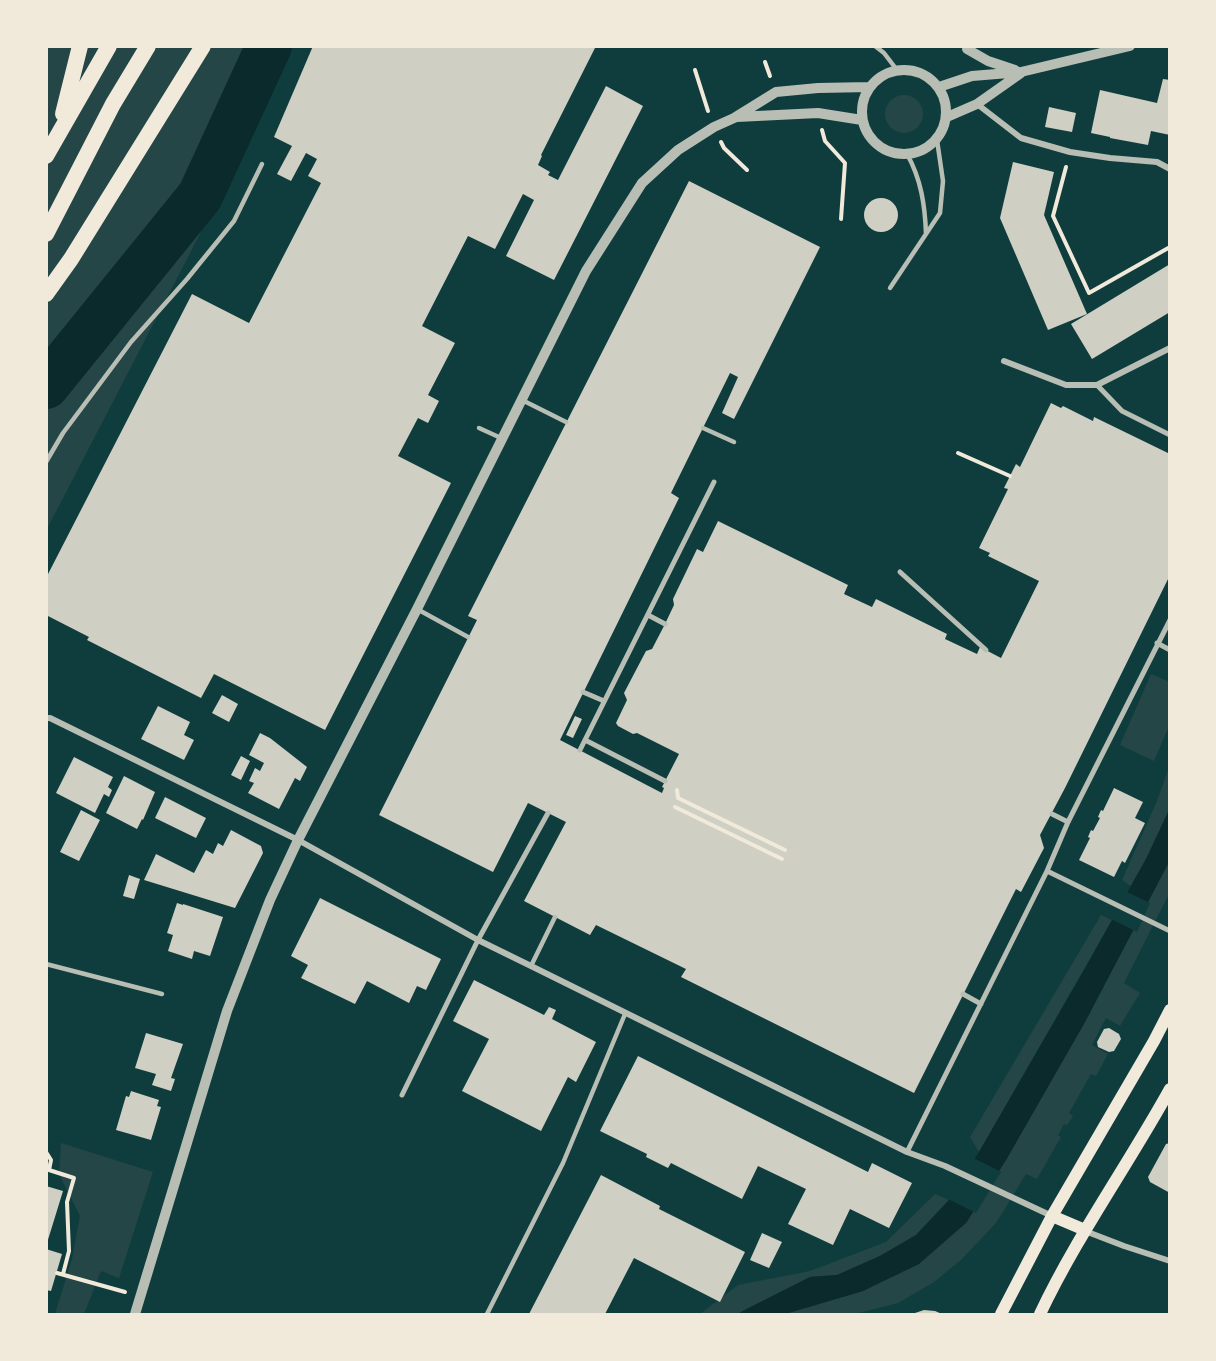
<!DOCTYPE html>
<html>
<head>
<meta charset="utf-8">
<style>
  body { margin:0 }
  #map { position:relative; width:1216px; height:1361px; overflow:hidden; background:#0f3d3e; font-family:Rubik,sans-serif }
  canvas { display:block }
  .frame { position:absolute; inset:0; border:48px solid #f1e9da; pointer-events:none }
</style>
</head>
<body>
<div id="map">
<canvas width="1216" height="1361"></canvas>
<div class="frame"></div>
</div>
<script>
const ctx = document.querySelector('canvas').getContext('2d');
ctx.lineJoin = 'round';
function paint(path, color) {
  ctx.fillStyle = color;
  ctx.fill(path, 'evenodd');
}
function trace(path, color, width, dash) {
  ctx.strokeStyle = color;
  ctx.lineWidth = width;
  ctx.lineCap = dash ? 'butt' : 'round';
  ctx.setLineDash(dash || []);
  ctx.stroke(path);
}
paint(new Path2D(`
  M47,47H286L229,178L47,529Z
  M885 114a19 19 0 1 1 38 0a19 19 0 1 1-38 0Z
  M1151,674L1170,682L1169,726L1154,761L1120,745Z
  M1169,767V810L1147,857L1131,886L1122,880L1157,801Z
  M1169,862V894L1124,983L1140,993L1120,1026L1106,1018L1092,1045L1108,1054L1096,1076L1091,1074L1069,1113L1073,1116L1067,1125L1064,1124L1058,1135L1061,1137L1037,1179L1026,1174L996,1223L962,1259L934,1282L898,1303L855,1314H785L863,1291L966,1223L1006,1160L1085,1022Z
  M1101,915L1112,920L979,1152L970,1137Z
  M61,1143L153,1172L119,1278L101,1271L84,1314H55L72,1259L80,1216L59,1174Z
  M935,1194L949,1200L916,1235L880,1256L837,1275L810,1277L737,1314H700L738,1285L810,1271L886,1242Z`), '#244646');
paint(new Path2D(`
  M1169,810V862L1085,1022L1006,1160L966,1223L919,1264L863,1291L785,1314H737L810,1277L837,1275L880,1256L916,1235L949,1200L979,1152L1087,965L1147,857Z`), '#0a2a2b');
paint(new Path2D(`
  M1125,891L1150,903L1137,932L1109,918Z
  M972,1157L1001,1172L976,1213L946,1198Z`), '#0f3d3e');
trace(new Path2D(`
  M46,386L200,196L269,46`), '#0a2a2b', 46);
paint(new Path2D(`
  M313,46H596L541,155L542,156L538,165L550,172L548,175L558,180L606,86L643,106L554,280L506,256L534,200L523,194L495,249L468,236L422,326L455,343L428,395L439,401L428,423L418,418L398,456L451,483L325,730L214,674L201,698L87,640L89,637L46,615V578L192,294L249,323L321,183L308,176L317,159L306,153L291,181L277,174L292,146L274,137Z
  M1163,79L1170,80V135L1151,131L1148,145L1110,138V137L1091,133L1100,90L1157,103Z
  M1049,107L1076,113L1072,132L1045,127Z
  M1013,162L1054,172L1044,215L1087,314L1048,330L1000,218Z
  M689,181L820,247L734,419L722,413L738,377L730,373L671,493L679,498L560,740L662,793L664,788L662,787L679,754L637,733L633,734L618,726L616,723L627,700L624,693L646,651L652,649L665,624L674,605L673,599L697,549L703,552L718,521L848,585L844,594L872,607L876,599L947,634L945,639L977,654L980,647L1001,658L1039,581L988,556L990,553L979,548L1008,489L1004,488L1016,464L1020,467L1051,403L1061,408L1063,406L1093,421L1094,417L1170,454V575L1065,788L1040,835L1044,848L1021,892L1016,889L914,1093L681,977L686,969L596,925L590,935L524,901L566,822L528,803L493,872L379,815L477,620L468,616Z
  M864 215a17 17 0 1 1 34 0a17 17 0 1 1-34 0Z
  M1170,264V312L1092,359L1071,324Z
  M222,695L238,704L229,722L212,713Z
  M158,706L190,722L184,735L194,740L184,760L141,739Z
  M575,716L582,719L573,738L566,735Z
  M260,733L270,738L307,767L300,781L295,778L279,809L248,793L254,783L249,781L255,768L260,771L264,763L249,755Z
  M241,756L250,761L241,780L231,775Z
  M74,757L113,777L108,787L112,790L109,797L104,794L95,813L56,793Z
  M124,776L155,792L143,820L142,819L137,829L106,813Z
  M1114,788L1143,802L1135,818L1145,823L1125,863L1122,861L1114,877L1079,860L1090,838L1088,837L1091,830L1093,831L1100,818L1098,817L1101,810L1103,811Z
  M165,797L206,818L196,838L155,818Z
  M81,810L100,820L79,861L60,852Z
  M231,830L261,846L263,853L235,908L144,880L156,854L194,873L206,850L213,854L218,843L223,846Z
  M129,875L140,879L134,899L123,896Z
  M320,898L441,959L426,990L417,986L409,1003L367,981L355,1004L301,978L308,965L291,956Z
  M177,903L183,905V904L223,917L210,956L194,951L192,959L168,951L173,935L167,933Z
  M474,980L544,1015L549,1007L556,1010L552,1019L596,1042L576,1082L568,1077L541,1131L462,1091L489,1039L453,1021Z
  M1109,1028L1119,1034L1121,1039L1114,1051L1109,1052L1098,1047L1097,1042L1104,1029Z
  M146,1033L183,1044L171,1078L175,1079L171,1091L152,1085L156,1074L135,1068Z
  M638,1056L868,1172L872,1163L912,1183L889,1228L850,1209L833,1245L788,1224L806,1189L758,1166L742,1199L671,1163L668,1168L646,1157L647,1154L600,1131Z
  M131,1091L159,1100L157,1106L161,1107L151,1140L116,1130L126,1096L129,1097Z
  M1170,1143V1193L1150,1182L1148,1177L1166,1144Z
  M601,1175L660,1206L659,1209L745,1252L720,1302L634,1258L605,1314H529Z
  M46,1186L63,1191L47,1243H46Z
  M762,1233L782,1242L769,1268L750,1260Z
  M46,1249L62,1254L51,1291L46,1290Z
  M924,1310L935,1311L942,1314H912Z`), '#cfcfc3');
trace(new Path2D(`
  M765,62L770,76
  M695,70L708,111
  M822,130L825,141L845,163L841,219
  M721,142L724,148L747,170
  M1066,167L1053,216L1089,293L1170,247
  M958,453L1010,476
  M677,790L678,798L785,850
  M675,807L782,859
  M46,1152L51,1160L49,1170L74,1178L67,1202L69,1251L63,1274
  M57,1273L125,1292`), '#f1e9da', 4);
trace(new Path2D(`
  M875,46L884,53L897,70
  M907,154C921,179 925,205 926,234
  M890,288L940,213L943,181L937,140
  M522,400L566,422
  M479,428L501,438
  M703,428L734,442
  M46,462L63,433L131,342L187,279L234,221L262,164
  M417,609L468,637
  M46,964L162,994
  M531,966L555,917
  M487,1314L563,1163L625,1014`), '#b8beb3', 4.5);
trace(new Path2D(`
  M1097,385L1122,411L1170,435
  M900,572L986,650
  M648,615L665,624
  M1157,643L1170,650
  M583,692L604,701
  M585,740L665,781
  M580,750L714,482
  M1052,814L1068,822L1047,871L1170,931
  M1068,822L1170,620
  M963,994L981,1004
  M402,1095L478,940L548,813
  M907,1152L1047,871`), '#b8beb3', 5);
trace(new Path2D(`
  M977,104L1021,138L1070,152L1110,158L1157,162L1170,169
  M1004,361L1066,385H1097L1170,348
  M46,718H50L298,840L478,940L531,966L907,1152L945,1166L1052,1216
  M1085,1231L1124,1246L1170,1261`), '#b8beb3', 6);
trace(new Path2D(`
  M967,49L988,61L1015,70
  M862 112a42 42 0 1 1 84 0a42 42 0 1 1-84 0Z
  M939,87L972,76L1021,72L1130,46
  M737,117L818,113L862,120
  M947,117L977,104L1021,73
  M135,1314L227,1011L270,900L298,840L417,609L586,271L642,183L678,150L714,127L734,118L776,92L818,88L870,87`), '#b8beb3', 10);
trace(new Path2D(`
  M1052,1216L1085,1230
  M1001,1314L1052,1216L1154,1041L1170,1010
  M1040,1314C1077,1236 1128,1165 1170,1089`), '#f1e9da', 12);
trace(new Path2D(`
  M63,114L80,46
  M46,156L109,46
  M46,234L113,104L148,46
  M46,294L71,259L203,46`), '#f1e9da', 16);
</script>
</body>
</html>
